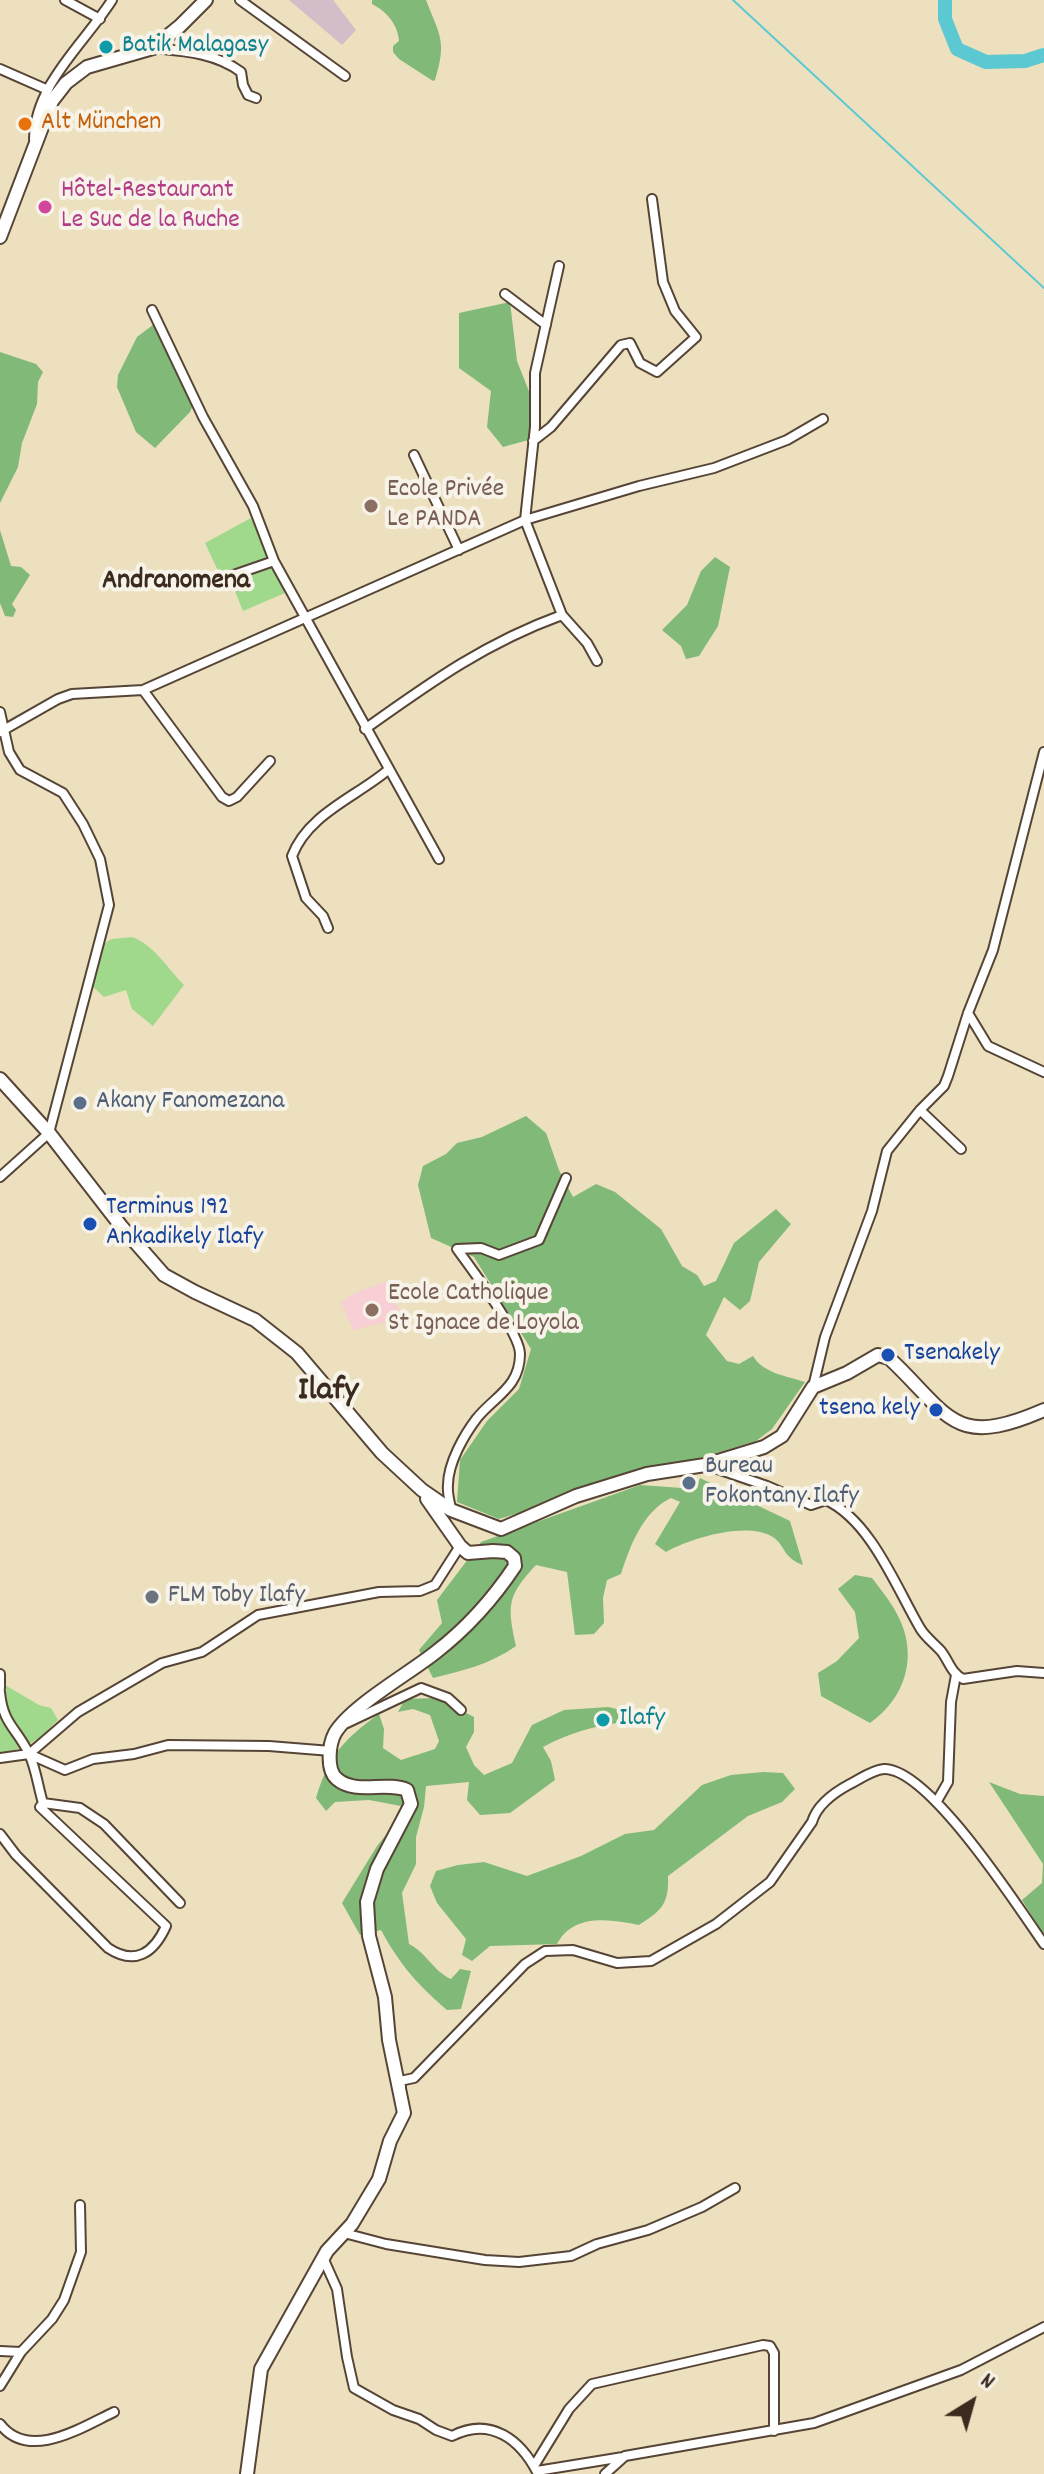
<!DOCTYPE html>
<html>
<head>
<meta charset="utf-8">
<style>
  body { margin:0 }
  #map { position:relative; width:1044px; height:2474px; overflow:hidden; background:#ece0be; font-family:Dekko,sans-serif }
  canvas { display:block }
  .north { position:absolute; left:932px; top:2362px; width:80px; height:80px; -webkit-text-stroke:6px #f7f3e8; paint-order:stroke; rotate:37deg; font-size:22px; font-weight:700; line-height:32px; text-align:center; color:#3b2a1e }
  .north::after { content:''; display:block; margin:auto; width:28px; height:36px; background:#3b2a1e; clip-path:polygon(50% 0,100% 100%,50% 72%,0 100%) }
</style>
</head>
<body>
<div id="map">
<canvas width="1044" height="2474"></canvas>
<div class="north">N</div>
</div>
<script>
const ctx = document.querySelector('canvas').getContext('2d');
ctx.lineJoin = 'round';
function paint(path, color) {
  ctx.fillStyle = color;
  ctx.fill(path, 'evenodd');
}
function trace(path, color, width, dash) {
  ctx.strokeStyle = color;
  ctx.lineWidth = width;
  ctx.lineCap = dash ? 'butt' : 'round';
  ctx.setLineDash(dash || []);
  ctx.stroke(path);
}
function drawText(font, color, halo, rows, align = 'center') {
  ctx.font = font + ' Dekko,sans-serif';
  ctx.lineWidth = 8;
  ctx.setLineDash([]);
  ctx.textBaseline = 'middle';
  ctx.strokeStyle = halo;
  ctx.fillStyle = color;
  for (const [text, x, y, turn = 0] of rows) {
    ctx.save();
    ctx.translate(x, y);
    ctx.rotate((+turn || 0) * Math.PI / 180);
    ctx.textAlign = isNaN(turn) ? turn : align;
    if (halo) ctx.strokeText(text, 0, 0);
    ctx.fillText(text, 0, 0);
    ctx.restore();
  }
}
paint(new Path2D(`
  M388,1281L402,1318L353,1330L341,1302L355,1293Z`), '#f7cfd4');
paint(new Path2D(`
  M289,0H333L356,30L342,45Z`), '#d2bdc8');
paint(new Path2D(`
  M251,518L285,593L243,611L228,574L220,575L205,543Z
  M132,937C153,944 169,970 184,985L153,1026L132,1009L126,990L104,997L92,986L103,944L112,939Z
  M0,1682L39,1705L51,1708L58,1720C38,1740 29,1748 0,1753Z`), '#a0d98c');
paint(new Path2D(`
  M372,0H426C440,36 447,41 435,80L433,81L399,59L393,52V46L399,41C398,24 386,11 372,4Z
  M510,302L517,361L530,394L532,439L503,447L487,427L491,391L459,368V313Z
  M158,321L193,405L190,412L155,448L136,432L117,387L118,375L137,337Z
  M0,352L36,364L43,372L38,382L37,404L22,443L18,467L0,503Z
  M0,530L11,566L21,567L30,575L12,604L16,610L13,617L5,616L0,603Z
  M715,557L730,567L718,626L699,656L686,659L681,646L662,630L687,605L701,571Z
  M526,1116L546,1133L559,1170L573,1197L596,1184L615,1192L661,1229L682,1266L697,1275L704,1286L716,1281L734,1243L776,1209L791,1224L759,1262L750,1301L740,1310L724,1297L706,1335L727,1361L739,1364L753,1356C763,1373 786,1376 805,1382L772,1429L756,1441L499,1519L457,1502L460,1460L487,1421L519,1389L531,1349L474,1257L431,1238L418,1185L423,1166L446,1154L457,1143L482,1137Z
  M700,1478L790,1521L803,1565C781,1557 786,1544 771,1536C745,1522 691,1538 666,1552L655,1544L680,1502L671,1498C643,1511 630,1546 621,1574L607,1580L603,1598L604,1623L594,1634L575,1635L567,1572L536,1565C507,1596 507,1605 516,1646C491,1664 462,1671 433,1678L419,1650L442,1623L437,1600L481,1542L640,1485L696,1489Z
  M855,1575L872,1578C881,1590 891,1602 897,1614C919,1654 906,1698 870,1723L821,1696L818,1673L837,1661L859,1638L855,1612L838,1589Z
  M437,1698L474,1717V1732L466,1747L474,1765L484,1775L512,1763L532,1725L564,1710L608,1707L626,1711L623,1722C594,1726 569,1733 543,1747L551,1761L555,1780L510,1813L480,1815L467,1800L469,1782L426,1786L424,1807L416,1837V1864L402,1893L409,1944C427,1953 433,1971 451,1979L460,1969L471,1971L461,2009L447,2010C417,1984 400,1965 381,1930L360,1935L342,1903L377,1846L395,1824L401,1806L369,1800L335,1802L326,1811L316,1798C329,1755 344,1739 379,1714L384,1729L383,1748L401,1760L435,1749L439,1741L430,1715L413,1709L398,1712L405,1699Z
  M763,1772L783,1773L795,1789L782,1802L748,1816L668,1876C669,1904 662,1910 639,1925C610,1919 573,1913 557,1944L490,1946L472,1961L462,1955L466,1939L437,1903L430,1886L436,1871L458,1865L484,1862L527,1876L581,1856L625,1834L654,1830L702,1785L731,1775Z
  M989,1782L1020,1794L1044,1796V1935L1022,1900L1042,1883L1043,1864Z`), '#80b978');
trace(new Path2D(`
  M733,0L1044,288`), '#5cc9d2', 2);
trace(new Path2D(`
  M945,0V19L957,49L986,62L1025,61L1044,55`), '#5cc9d2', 14);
const street = new Path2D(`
  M65,0L100,19
  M240,0L345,76
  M153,48C184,51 216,53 241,72L243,85L248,95L256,98
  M0,69L48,90
  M34,139C35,84 84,44 112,0
  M559,266L535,373V427L525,520L562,615L587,643L597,661
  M505,294L546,325
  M152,310L203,417L253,506L274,561L439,859
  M533,441L551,427L621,345L630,343L640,363L657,372L696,337L675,311L663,282L652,199
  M414,455L459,550
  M222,579L274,561
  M143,690L222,797L229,801L237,797L270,761
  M0,712L9,752L20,770L63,793L83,824L100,859L109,905L49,1133L0,1177
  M365,729C431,682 485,643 562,615
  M0,732L58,699L72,694L143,690L525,520L639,486L714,468L787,440L823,419
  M328,928L323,916L306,898L292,856C308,814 356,797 388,770
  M968,1013L988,1046L1044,1072
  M920,1110L961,1149
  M813,1387L825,1337L872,1211L887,1151L920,1110L944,1086L948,1076L968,1013L993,950L1044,752
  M706,1465L767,1486L811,1505L826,1500C871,1521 896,1587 920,1628C925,1637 934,1643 941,1651C949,1661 951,1673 963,1679L1017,1671L1044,1673
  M451,1509C450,1502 447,1493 448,1485C448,1463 464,1435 477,1418C495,1396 520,1387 520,1354C520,1333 471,1268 457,1249L481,1248L499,1255L539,1240L566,1178
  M0,1674V1688
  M0,1692C3,1725 17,1728 29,1754C36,1768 38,1787 43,1803
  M347,1723L421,1688L448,1698L461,1710
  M29,1754L78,1712L162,1663L202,1652L258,1615L379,1592L420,1591L435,1585L460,1546
  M0,1758L29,1754L65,1770L93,1759L134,1754L168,1745L269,1746L331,1751
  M937,1801L948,1782L951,1702L956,1675
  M0,1834L16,1855L108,1948C135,1966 154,1953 166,1926L40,1807L43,1803L80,1808L104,1824L180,1903
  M401,2088L400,2081L414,2078L525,1964L545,1951L573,1950L617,1963L651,1961L716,1924L770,1882L812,1822C817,1805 835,1792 850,1784C860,1779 872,1770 884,1769C929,1768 1018,1907 1044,1944
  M344,2233L386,2244L485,2260L519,2262L571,2256L597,2244L648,2230L702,2207L735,2188
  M324,2260L337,2289L347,2357L354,2388L393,2410L419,2419L436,2430L452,2436C491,2416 521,2440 538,2474
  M0,2351L21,2352L52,2319L64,2300L81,2252L80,2205
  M0,2386L21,2352
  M0,2424C29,2462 82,2427 114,2412
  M534,2466L569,2409L592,2384L763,2345L770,2346L774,2353V2431
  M537,2471L623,2457
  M605,2474L625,2456L814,2423L961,2370L1044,2327`);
const secondary = new Path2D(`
  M0,237L52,101L66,83L87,67L153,48L180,26L206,0
  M0,1079L49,1133L121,1226L164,1275L195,1292L255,1320L297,1353L382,1453L422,1490L451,1510L501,1529L576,1496L647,1474L705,1465L764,1447L782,1436L813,1387L847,1373L878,1355L889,1358C950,1415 952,1450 1044,1410
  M247,2474L261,2369L327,2251L352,2224L379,2179L390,2141L404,2113L389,2040L385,1997L369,1936L367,1902L377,1869L411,1804L407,1790C386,1781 355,1795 337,1779C326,1770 329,1744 335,1733C351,1706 410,1673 436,1652C467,1628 493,1599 515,1566L514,1558L507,1552L493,1551L468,1553L460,1546L427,1499`);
trace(street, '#564536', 12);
trace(secondary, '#564536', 16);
trace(street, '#fff', 8);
trace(secondary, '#fff', 12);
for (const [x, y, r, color] of [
  [106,47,8,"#0f9aa8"],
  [25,124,8,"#e8710a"],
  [45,207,8,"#d1479c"],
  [371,506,8,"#8d6e63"],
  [80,1103,8,"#5c6f8a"],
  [90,1224,8,"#1a4fb4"],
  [372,1310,8,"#8d6e63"],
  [888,1355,8,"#1a4fb4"],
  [936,1410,8,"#1a4fb4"],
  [689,1483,8,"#5c6f8a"],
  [152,1597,8,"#6b7280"],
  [603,1720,8,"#0f9aa8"]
]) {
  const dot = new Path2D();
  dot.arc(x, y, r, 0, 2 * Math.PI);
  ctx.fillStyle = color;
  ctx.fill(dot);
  trace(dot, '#f7f3e8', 3);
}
drawText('26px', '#0d838f', '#f7f3e8', [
  ["Batik Malagasy",122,47],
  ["Ilafy",619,1720]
], 'left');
drawText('26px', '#c56008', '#f7f3e8', [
  ["Alt München",41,124]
], 'left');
drawText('26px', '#b23c85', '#f7f3e8', [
  ["Hôtel-Restaurant",61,192],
  ["Le Suc de la Ruche",61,222]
], 'left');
drawText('26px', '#785e54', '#f7f3e8', [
  ["Ecole Privée",387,491],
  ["Le PANDA",387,521],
  ["Ecole Catholique",388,1295],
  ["St Ignace de Loyola",388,1325]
], 'left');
drawText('26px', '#4e5e75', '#f7f3e8', [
  ["Akany Fanomezana",96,1103],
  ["Bureau",705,1468],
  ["Fokontany Ilafy",705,1498]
], 'left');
drawText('26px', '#164399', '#f7f3e8', [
  ["Terminus 192",106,1209],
  ["Ankadikely Ilafy",106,1239],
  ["Tsenakely",904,1355],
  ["tsena kely",920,1410,"right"]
], 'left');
drawText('26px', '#5b616d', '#f7f3e8', [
  ["FLM Toby Ilafy",168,1597]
], 'left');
drawText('bold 28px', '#3b2a1e', '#f7f3e8', [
  ["Andranomena",176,583]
]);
drawText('bold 34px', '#3b2a1e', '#f7f3e8', [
  ["Ilafy",328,1393]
]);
</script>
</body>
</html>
